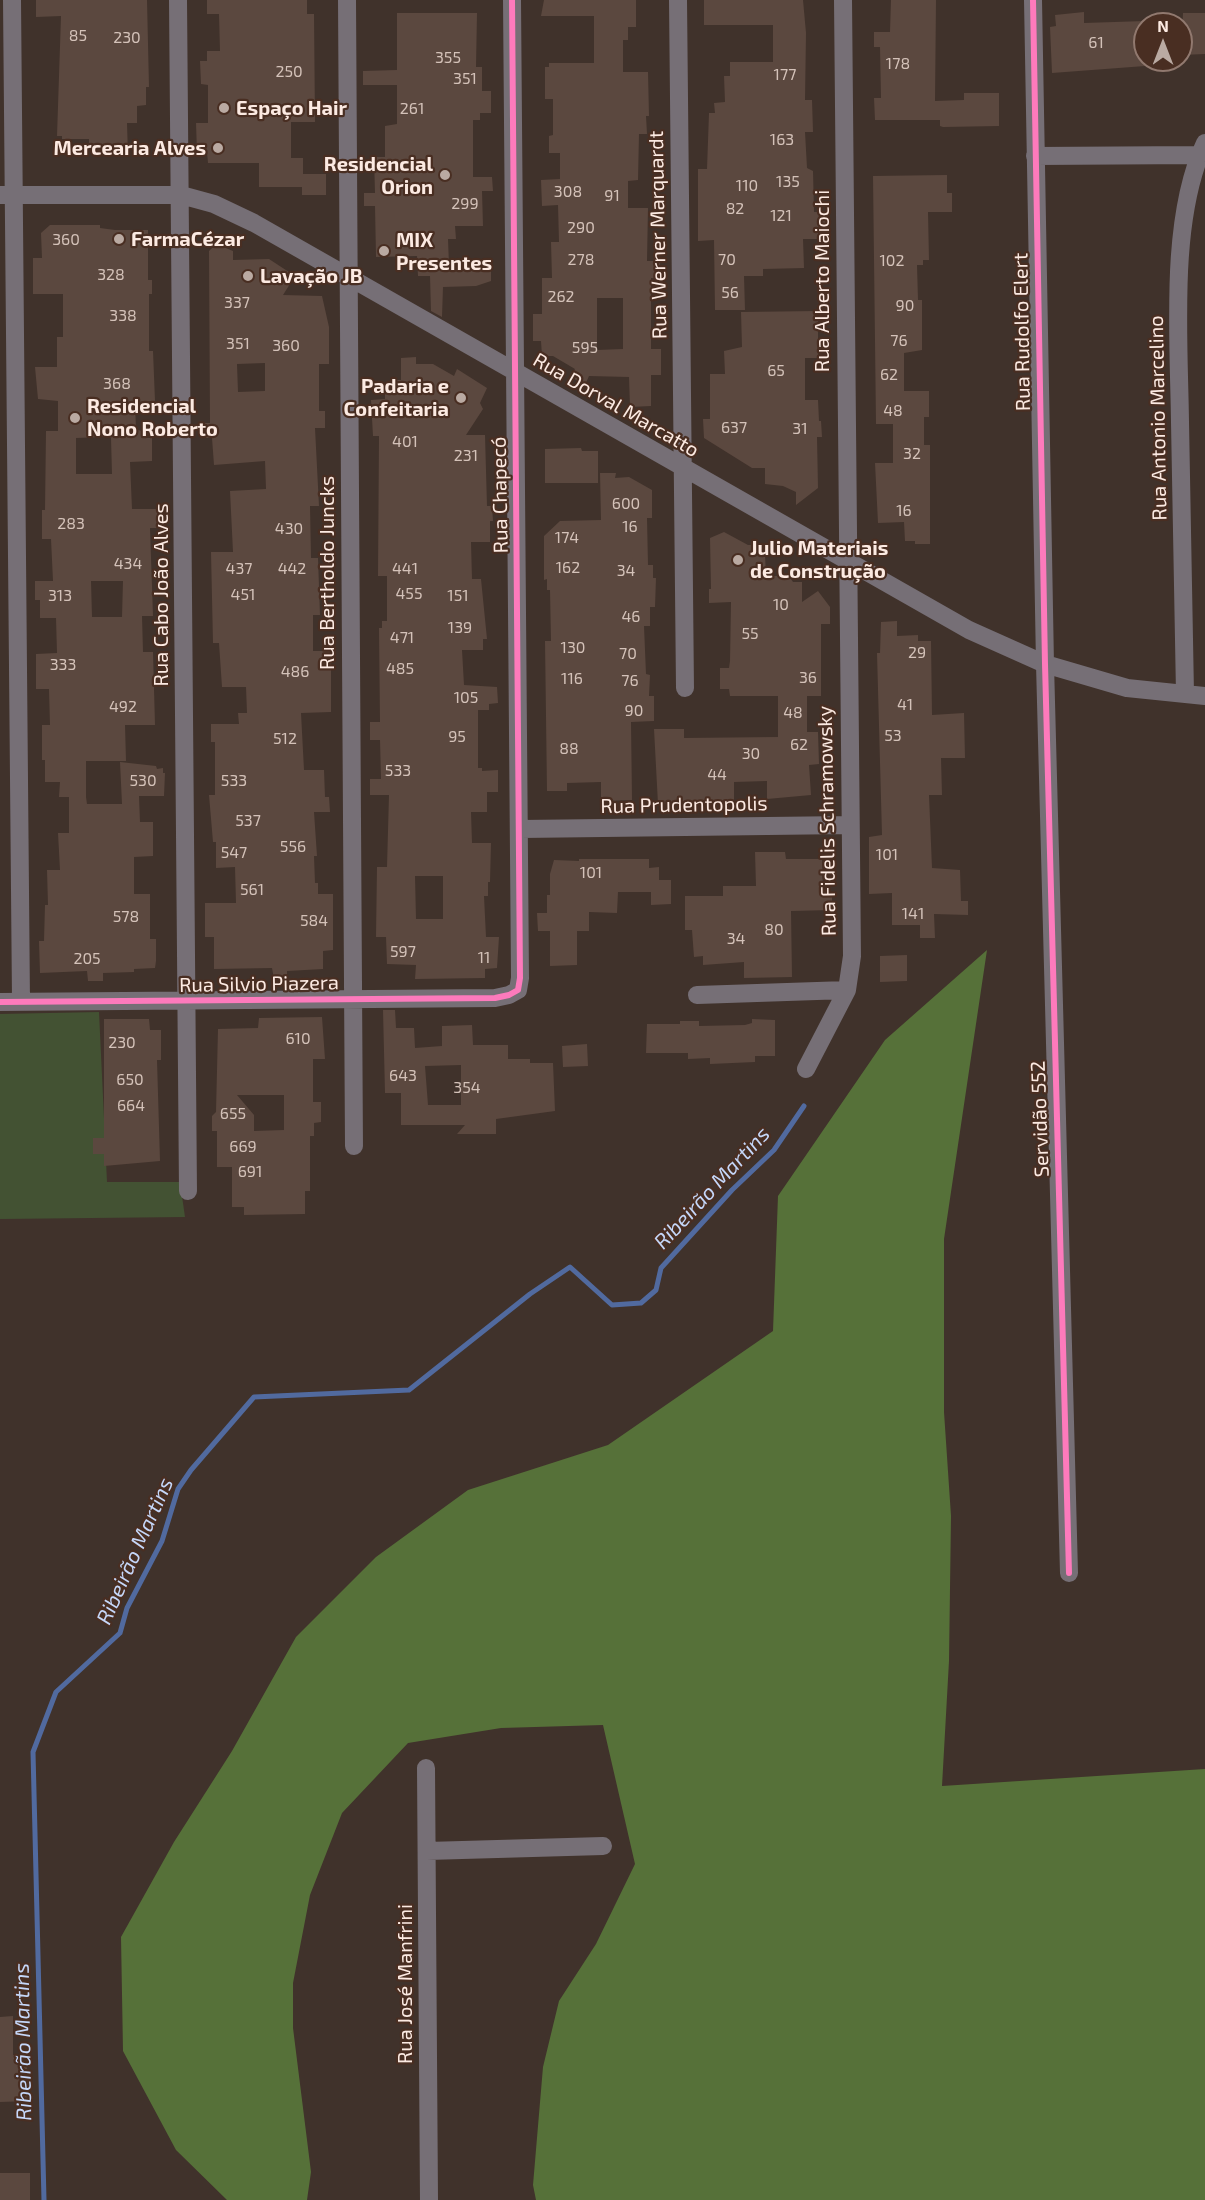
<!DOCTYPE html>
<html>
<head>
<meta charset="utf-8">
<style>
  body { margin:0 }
  #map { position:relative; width:1205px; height:2200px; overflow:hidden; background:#40322b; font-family:"Exo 2",sans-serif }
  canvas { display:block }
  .north { position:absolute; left:1133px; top:12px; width:60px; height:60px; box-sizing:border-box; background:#492e22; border:2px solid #91796f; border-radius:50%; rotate:0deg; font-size:16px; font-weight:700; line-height:24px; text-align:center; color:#fceae2 }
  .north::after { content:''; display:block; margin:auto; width:21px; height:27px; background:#baaaa2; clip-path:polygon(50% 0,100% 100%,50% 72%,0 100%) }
</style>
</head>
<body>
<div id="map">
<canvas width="1205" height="2200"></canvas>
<div class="north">N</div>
</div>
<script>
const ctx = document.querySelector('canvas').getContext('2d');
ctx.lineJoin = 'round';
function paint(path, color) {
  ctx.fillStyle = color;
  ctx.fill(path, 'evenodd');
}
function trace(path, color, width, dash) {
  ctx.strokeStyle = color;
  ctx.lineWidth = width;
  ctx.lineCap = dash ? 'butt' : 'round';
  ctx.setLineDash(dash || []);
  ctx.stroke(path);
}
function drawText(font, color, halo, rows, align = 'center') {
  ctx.font = font + ' "Exo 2",sans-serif';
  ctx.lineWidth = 4.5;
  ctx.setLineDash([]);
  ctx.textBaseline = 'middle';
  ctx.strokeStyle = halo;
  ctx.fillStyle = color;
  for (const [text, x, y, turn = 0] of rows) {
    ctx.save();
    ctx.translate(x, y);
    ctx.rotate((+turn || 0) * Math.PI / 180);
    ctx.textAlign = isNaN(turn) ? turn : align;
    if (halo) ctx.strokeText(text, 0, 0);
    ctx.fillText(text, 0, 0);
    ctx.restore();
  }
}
paint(new Path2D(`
  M99,1012L107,1182H180L185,1217L0,1219V1014Z`), '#435233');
paint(new Path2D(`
  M987,950L944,1239V1412L951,1516L949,1661L942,1786L1205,1769V2200H536L533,2185L543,2067L559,2001L596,1944L635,1864L603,1725L501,1728L408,1743L342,1813L310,1895L293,1983V2028L311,2172L307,2200H227L176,2150L123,2051L121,1937L174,1842L232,1751L296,1637L376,1557L468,1490L608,1445L773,1331L778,1196L885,1040Z`), '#567139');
trace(new Path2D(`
  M44,2200L33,1752L56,1692L120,1633L127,1608L162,1541L178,1489L191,1470L254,1397L409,1390L530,1294L570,1267L612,1305L641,1303L656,1290L661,1268L732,1190L774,1150L804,1106`), '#516a9f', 5);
paint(new Path2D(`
  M36,0H147L149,87H146V105L137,106V123H127L128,156H97V149L89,150V139H62V136H57L61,16L36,17Z
  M207,0H307V14H314L315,122H291V158H303V174H326V195H302V187H259V163H208L207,152H197L196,123H208V85L201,84L200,61H207V51H220L219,14H207Z
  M544,0H636V27H628V40H623V72H648L649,116H646L647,134H639L638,180L628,181V208H648L647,261H660V278H651V349H661V375H651V406L630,407L629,377L589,376L585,385L571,377L575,369L553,356H542L541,341H533V314H542V278H552L551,242H559L558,205L542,206L541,180L560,179V153H549V136L553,135V99H545V67H549V63H594V16H541ZM597,298H623V349L597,350Z
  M704,0H803L806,33L805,100H812L813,132H805L807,168L813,171L814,212H826V239H803L804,268L763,269V276H744L745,310H715L714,240L698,241V169H707L709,113H715L714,103L725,102L724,76H730V62H773V25H704Z
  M891,0H936L935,101L964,100V93H999V126L943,127L940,126V120H875L874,98H881L880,47H874V32H890Z
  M1084,12V23L1145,21V66L1052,73L1050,27L1056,26L1055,15Z
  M397,13H477L476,67H482V91H491V113H480V120H473V177H492L493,191H482L483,226H455L456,239H448L449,265L491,266V281L476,286L443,287L442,317L431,311L430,276H418L417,256L376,257L375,206H364V193H375L374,157H385V126L397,124V85H363V71L397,70Z
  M1183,13H1205V54L1181,55Z
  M947,175V193H952V212H928L929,260H923V265H917L918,300H922V350L904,353V391H929V417H924V445H930V544H915V541H905L904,522L878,523L875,463H893V424H876L873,176Z
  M50,225H100V228L115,230H148V280H152V294H149V351H153L155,401L135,402L136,429L144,432L145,438H152V461L130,462L132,509H160L161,528H150L153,616H142L143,652H153L155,725H125L126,761H86V797L87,804H122L120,762L156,766L157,769L163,768V773H165L164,796H139L140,822H153V856L134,857V894H150V939H156V961L155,968L134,969V972L103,973V981H88L87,971L40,973L39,941H44L45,905H48L47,870H60L58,833H69V797H59L60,782H45V760H42V725H50L49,689H36V654L57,653L56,618H40V600H35V581H53L51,539H42V510H45L46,431H58V401L38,399L35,367H57V337H63V294H33V258H42L41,233ZM103,437L111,438L112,474H76V438ZM91,581H123L122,617H92Z
  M216,244L233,251V260L269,259L295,276L283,295L322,296L329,327V364H319V411H325V428H315L319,506H310L311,558H318L320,615H313V651H331V712L301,713L304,770H324L325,797H329L330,812H314L317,856H314L315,883H318V894H333V950L323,951V969L287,971V979H274L272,968L214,969V937H205V903H236L235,867L216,868V842H213L209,795H215V742H211V724H239L238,713H247L246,687H222L219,643H213L211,552H233L230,491L266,489L265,461L214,465L212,438H201V423H210L209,251ZM265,363V391L238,392L237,364Z
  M818,311V358H805V400H818L819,421H821L822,437H817L818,488L796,505V492L783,486L765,484V468H752L704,438L703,419H710V374H725L724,351L742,347L741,312Z
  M416,357V364H433L454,376L457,369L487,388L480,403L483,409L466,435H485L487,506H492L493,521H490V542H471L472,579H481L487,639H483V650H462L464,685L497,687L498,703L489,704V710H478V768H482V771L498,770V792H487V812H471L472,843H491L490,882H488V896H484L486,937H499L497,968L485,969V978L415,979L416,965L387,964L386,937H376L377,867H387L389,795H370V779H381L380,740H370V722H380L379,628H382V621H387V576H378L379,436H373L371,400L385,399V390H393V380H401V358ZM415,876H443V919H416Z
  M581,448L582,451H598V483H545V449Z
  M600,473H616L615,478L629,477L652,490V518H647L648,565H653V578H656L655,607H650V626H644L646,674L650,675L649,696H654V721L631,722L632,800L601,801V782L567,783V791H547L545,641H551L550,590H547V579L544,580V536L560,521L601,520Z
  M724,532L748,545H754L765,554L766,576H789L793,582H802V602L818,591L830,607V624H821V696H807V732H818L819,764L809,765L811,795L767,799V781L734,782V800L701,802V805L658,804L654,729H684V738L778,737V696H730L729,689H720V668H729L730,661L731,602L709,603V589H711L710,538Z
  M897,621V636L918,635V641H931L932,715L964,713L965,758H941L942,795H929L932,868L960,870L961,901H968V915L934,914L935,938H920V925H892V893L869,894V837L882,835L877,653H880L881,622Z
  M755,852H785L786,859H822L823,897H832V910L791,911L792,977L744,978V962L703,965V956L694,957L692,930H685V896H723V886H756Z
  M579,859H649V868L659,867V880H671V904L651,905V892H618L617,913L589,912V931H577V965L550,966V931H538L537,913H547V895H550V874L554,860L579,861Z
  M907,955V981L880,982V956Z
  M383,1010H395L396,1028H414L415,1048L442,1046V1026L472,1025L473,1045H508V1059H530V1063H553L555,1111L496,1119V1134H457L465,1125H401V1093H385ZM461,1065V1105H428L425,1066Z
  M322,1017L325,1059H313V1102H321V1122L314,1123V1136H310V1191H305V1214L244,1215V1207H232V1167H217V1131H212V1116L216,1112L218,1029L258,1028L259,1018ZM237,1095H284V1130L254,1131V1115Z
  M104,1019H149L150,1030H161V1060H157L160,1161L104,1166V1154H93V1138H104Z
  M752,1019L775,1020V1056H755V1062L710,1064V1058L688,1059V1053H646L647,1024H680V1021H699V1026L745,1025L752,1023Z
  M587,1044L588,1066L563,1067L562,1046Z
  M13,2016V2055L20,2054L21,2066H27L28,2101L0,2102V2017Z
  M0,2173H30V2200H0Z`), '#5b483f');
trace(new Path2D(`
  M12,0L21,1001
  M178,0L188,1191
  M347,0L354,1146
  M678,0L685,688
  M1033,0L1045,664L1069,1573
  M1035,156L1199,155
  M0,195H181L214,204L254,223L969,630L1045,664L1127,688L1205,696
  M1185,694C1183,604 1182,513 1180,422C1179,338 1169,219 1205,143
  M521,829L849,825
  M697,995L847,990
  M0,1002L495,998L509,995L518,990L520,978L512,0
  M806,1069L847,990L852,956L843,0
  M426,1768L429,2200
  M427,1851L603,1846`), '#766f76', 18);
trace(new Path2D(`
  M1033,0L1045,664L1069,1573
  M0,1002L495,998L509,995L518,990L520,978L512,0`), '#fd7abc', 6);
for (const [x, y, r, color] of [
  [224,108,6,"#baaaa2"],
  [218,148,6,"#baaaa2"],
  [445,175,6,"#baaaa2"],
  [119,239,6,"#baaaa2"],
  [384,251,6,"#baaaa2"],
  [248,276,6,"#baaaa2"],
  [461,398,6,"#baaaa2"],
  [75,418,6,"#baaaa2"],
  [738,560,6,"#baaaa2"]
]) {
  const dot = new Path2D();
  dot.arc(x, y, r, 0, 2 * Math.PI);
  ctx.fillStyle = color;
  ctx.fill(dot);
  trace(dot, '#492e22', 2);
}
drawText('16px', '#d4c2b9', null, [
  ["85",78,36],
  ["230",127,38],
  ["61",1096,43],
  ["355",448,58],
  ["178",898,64],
  ["250",289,72],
  ["177",785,75],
  ["351",465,79],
  ["261",412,109],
  ["163",782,140],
  ["135",788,182],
  ["110",747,186],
  ["308",568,192],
  ["91",612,196],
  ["299",465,204],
  ["82",735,209],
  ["121",781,216],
  ["290",581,228],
  ["360",66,240],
  ["278",581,260],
  ["70",727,260],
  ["102",892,261],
  ["328",111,275],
  ["56",730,293],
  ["262",561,297],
  ["337",237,303],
  ["90",905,306],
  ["338",123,316],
  ["76",899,341],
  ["351",238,344],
  ["360",286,346],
  ["595",585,348],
  ["65",776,371],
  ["62",889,375],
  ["368",117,384],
  ["48",893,411],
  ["637",734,428],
  ["31",800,429],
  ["401",405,442],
  ["32",912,454],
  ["231",466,456],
  ["600",626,504],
  ["16",904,511],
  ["283",71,524],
  ["16",630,527],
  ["430",289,529],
  ["174",567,538],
  ["434",128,564],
  ["162",568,568],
  ["437",239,569],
  ["442",292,569],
  ["441",405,569],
  ["34",626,571],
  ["455",409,594],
  ["451",243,595],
  ["313",60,596],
  ["151",458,596],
  ["10",781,605],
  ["46",631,617],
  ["139",460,628],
  ["55",750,634],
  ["471",402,638],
  ["130",573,648],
  ["29",917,653],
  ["70",628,654],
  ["333",63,665],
  ["485",400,669],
  ["486",295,672],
  ["36",808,678],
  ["116",572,679],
  ["76",630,681],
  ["105",466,698],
  ["41",905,705],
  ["492",123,707],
  ["90",634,711],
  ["48",793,713],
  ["53",893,736],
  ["95",457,737],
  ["512",285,739],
  ["62",799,745],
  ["88",569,749],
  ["30",751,754],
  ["533",398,771],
  ["44",717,775],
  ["530",143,781],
  ["533",234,781],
  ["537",248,821],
  ["556",293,847],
  ["547",234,853],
  ["101",887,855],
  ["101",591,873],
  ["561",252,890],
  ["141",913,914],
  ["578",126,917],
  ["584",314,921],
  ["80",774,930],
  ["34",736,939],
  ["597",403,952],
  ["11",484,958],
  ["205",87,959],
  ["610",298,1039],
  ["230",122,1043],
  ["643",403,1076],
  ["650",130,1080],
  ["354",467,1088],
  ["664",131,1106],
  ["655",233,1114],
  ["669",243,1147],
  ["691",250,1172]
]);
drawText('bold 20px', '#fceae2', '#492e22', [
  ["Espaço Hair",236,108],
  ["Mercearia Alves",206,148,"right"],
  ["Residencial",433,164,"right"],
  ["Orion",433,187,"right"],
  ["FarmaCézar",131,239],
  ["MIX",396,240],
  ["Presentes",396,263],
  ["Lavação JB",260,276],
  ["Padaria e",449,386,"right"],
  ["Confeitaria",449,409,"right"],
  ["Residencial",87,406],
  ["Nono Roberto",87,429],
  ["Julio Materiais",750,548],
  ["de Construção",750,571]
], 'left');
drawText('20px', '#fceae2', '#492e22', [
  ["Rua Werner Marquardt",658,235,-91],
  ["Rua Alberto Maiochi",822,281,-90],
  ["Rua Rudolfo Elert",1022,332,-91],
  ["Rua Dorval Marcatto",616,405,30],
  ["Rua Antonio Marcelino",1158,418,-91],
  ["Rua Chapecó",500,495,-91],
  ["Rua Bertholdo Juncks",327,573,-90],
  ["Rua Cabo João Alves",161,595,-90],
  ["Rua Prudentopolis",684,805,-1],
  ["Rua Fidelis Schramowsky",827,821,-91],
  ["Rua Silvio Piazera",259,984,-1],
  ["Servidão 552",1040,1119,-92],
  ["Rua José Manfrini",405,1984,-90]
]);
drawText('italic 21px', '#c5d7f9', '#492e22', [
  ["Ribeirão Martins",712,1188,-47],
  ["Ribeirão Martins",135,1551,-66],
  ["Ribeirão Martins",23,2042,-91]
]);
</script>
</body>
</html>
